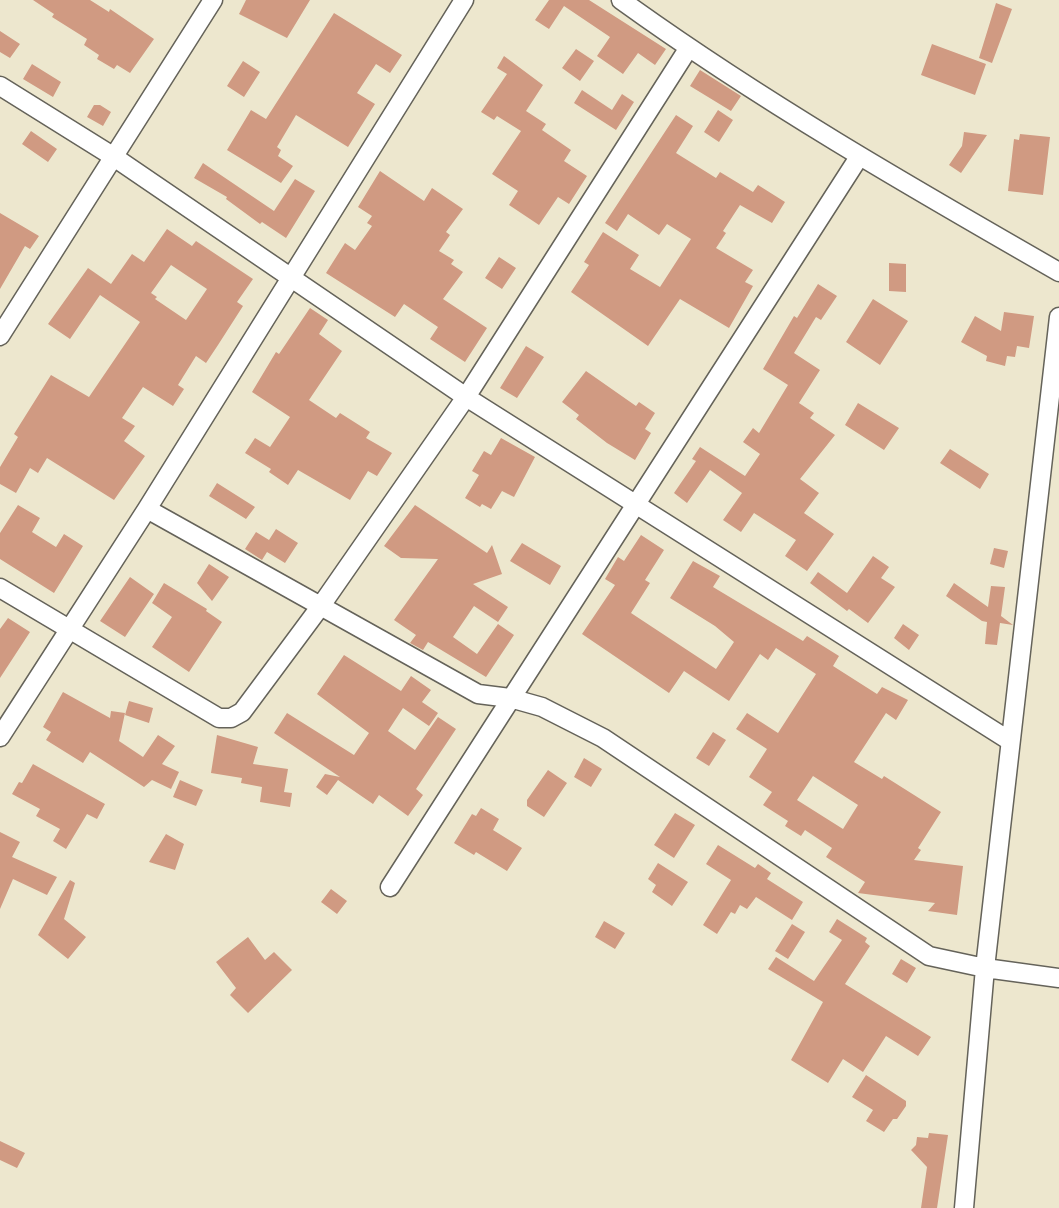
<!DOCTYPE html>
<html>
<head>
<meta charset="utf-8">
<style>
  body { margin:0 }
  canvas { display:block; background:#ede7ce }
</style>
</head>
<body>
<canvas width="1059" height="1208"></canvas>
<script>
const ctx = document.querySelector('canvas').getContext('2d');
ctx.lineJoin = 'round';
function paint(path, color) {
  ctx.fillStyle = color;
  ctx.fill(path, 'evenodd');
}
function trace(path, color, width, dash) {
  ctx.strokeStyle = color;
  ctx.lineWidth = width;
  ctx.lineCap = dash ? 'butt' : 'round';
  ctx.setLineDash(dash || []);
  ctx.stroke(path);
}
paint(new Path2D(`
  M33,0H90L109,12L110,9L154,39L130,73L117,65L114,69L97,59L99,55L84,45L87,39L52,17L54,14Z
  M246,0H310L287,38L239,14Z
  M549,0H589L666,49L655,65L638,53L623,74L597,56L610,37L564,6L549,29L535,20Z
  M996,3L1012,9L992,63L979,58Z
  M334,13L402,55L390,73L376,64L357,93L375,104L348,147L296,115L277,147L281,150L278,156L293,166L281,183L227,150L251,110L266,119Z
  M0,31L20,44L10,58L0,52Z
  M932,44L986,64L975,95L921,75Z
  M576,49L594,61L580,81L562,68Z
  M504,56L543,85L526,111L546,124L542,130L571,150L564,161L587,176L569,204L558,197L539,225L509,205L518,191L492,174L521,131L497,116L494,120L481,112L507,74L497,68Z
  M243,61L260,72L244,97L227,86Z
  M32,64L61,82L53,97L23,79Z
  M700,70L741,96L731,111L690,86Z
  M582,90L612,110L622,94L634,102L616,130L574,103Z
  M94,105H100L111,112L103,126L87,117Z
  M718,110L733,120L719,142L704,132Z
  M676,115L693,126L676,153L716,178L720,172L753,192L758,185L785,202L772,223L740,205L723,231L726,233L716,248L753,270L745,282L753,286L729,328L680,299L648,346L571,292L589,265L584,262L603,232L639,255L630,269L660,287L691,239L667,224L659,235L628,214L617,231L605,223Z
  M31,131L57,149L48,162L22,144Z
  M964,132L987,135L961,173L949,165L962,146Z
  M1020,134L1050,137L1043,195L1008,191L1014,139L1019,140Z
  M203,163L274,211L295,179L315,191L286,238L262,222L260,224L226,199L227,197L194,178Z
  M380,171L424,201L432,188L463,209L446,232L450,235L439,251L454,260L451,264L463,272L443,299L487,328L465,362L430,339L438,327L404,304L395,317L326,273L345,243L355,250L372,226L367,223L372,216L358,207Z
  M0,213L39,236L30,249L25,246L0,289Z
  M167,229L192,246L196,241L253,279L237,302L243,306L218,345L206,363L196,356L178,385L184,389L173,406L143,387L122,418L135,426L124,441L145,456L114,500L47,458L38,473L30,468L16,493L0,484V467L18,437L14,434L51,375L89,397L140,322L100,295L70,339L48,324L88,268L111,284L132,254L144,262ZM171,265L207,289L186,320L155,299L157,297L151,293Z
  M499,257L516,268L502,289L485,278Z
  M889,263L906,264V292L889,291Z
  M818,284L837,296L821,320L816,317L794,353L820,370L799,403L814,413L810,418L835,435L800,479L819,493L804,513L834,534L807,571L785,556L796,540L754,513L741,532L723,520L742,493L710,470L687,503L674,493L696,461L692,459L700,447L745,476L760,454L743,442L753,428L759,433L788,385L763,369L794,316L797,318Z
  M873,299L908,321L880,365L846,342Z
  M310,308L328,320L319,334L342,351L309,400L336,418L340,413L370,432L366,438L392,453L377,476L368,471L350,500L298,470L288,485L269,472L271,469L245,453L255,438L270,447L290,417L252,392L276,352L279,354Z
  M1004,312L1034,316L1029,348L1017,346L1015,357L1007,356L1005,366L986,361L987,356L961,342L975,316L1001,331Z
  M526,346L544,357L517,398L500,388Z
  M586,371L636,406L639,402L655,413L645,429L651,433L635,460L607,443L576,419L579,415L562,402Z
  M858,403L899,428L884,450L845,425Z
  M501,438L535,457L514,497L502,491L491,509L482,504L480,507L465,498L479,475L472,471L484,451L491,455Z
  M950,449L989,474L980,489L940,463Z
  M217,483L255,507L246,519L209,496Z
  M18,505L40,518L32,532L56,547L64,534L83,546L54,593L0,559V533Z
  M415,505L487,553L492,545L502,574L473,584L508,607L498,622L474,606L453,637L477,654L498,624L514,635L486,677L428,642L423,650L410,643L416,635L394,620L438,559L401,558L384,546Z
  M276,529L298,543L285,563L267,552L262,560L245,549L256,532L269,540Z
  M641,535L664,550L645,580L650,583L631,613L716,669L734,642L715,626L670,598L693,561L720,576L713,587L803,641L807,636L839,656L833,666L877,694L882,687L908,700L896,720L886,713L854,762L882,779L884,776L941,812L918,848L921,850L914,860L963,866L957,915L928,911L935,903L858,893L865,882L826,857L832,848L805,830L801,836L785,826L788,821L763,805L772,792L749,777L767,749L736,729L747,713L778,733L816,674L776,648L768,660L760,654L729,701L684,671L669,693L582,634L615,585L605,579L618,557L624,561ZM813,776L858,805L843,829L797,800Z
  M522,543L561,566L550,585L510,561Z
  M994,548L1008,551L1004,568L990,564Z
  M873,556L889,567L881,578L895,587L868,623L849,609L847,611L810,583L818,572L847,593Z
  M209,564L229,577L212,601L197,583Z
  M130,577L154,594L125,637L100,621Z
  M164,583L207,609L206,611L222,622L189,672L152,647L172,617L152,603Z
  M954,583L988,607L991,586L1005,587L1001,616L1013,625L1000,623L997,645L985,644L987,622L982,621L946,596Z
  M8,618L30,632L0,678V629Z
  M903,624L919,635L909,650L894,638Z
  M344,655L401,691L411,676L431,690L422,702L438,713L429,726L403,708L388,731L415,750L438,717L456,729L416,789L423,795L408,816L379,795L373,804L338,780L327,795L316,787L325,774L340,777L274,733L287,713L354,755L369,733L317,694Z
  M63,692L110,718L111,711L125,713L119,741L143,757L158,735L175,746L162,764L179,772L171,789L152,780L144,787L90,752L83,763L46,740L51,732L43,727Z
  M129,701L153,708L149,723L125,715Z
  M713,732L726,740L709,766L696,758Z
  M217,735L258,747L253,764L288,769L284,792L292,793L290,807L260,802L262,787L241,783L242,778L211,773Z
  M584,758L602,769L591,787L574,777Z
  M33,764L105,804L97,819L87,814L66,849L53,841L60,829L36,816L40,809L12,794L19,782L22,783Z
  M548,770L567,783L544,817L527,806V800Z
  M180,780L203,790L196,806L173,797Z
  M481,808L499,819L493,830L522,848L507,871L476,852L474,855L454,843L472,814L476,816Z
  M675,813L695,825L674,858L654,845Z
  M0,832L20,842L12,857L57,877L47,895L13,879L0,909Z
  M166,834L184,844L175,870L149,862Z
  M718,845L755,868L758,864L771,873L767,879L803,902L792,920L756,897L747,909L740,905L735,914L731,912L717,934L703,925L731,880L706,864Z
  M658,863L688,882L672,906L652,892L656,885L648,879Z
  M70,880L75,883L64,919L86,937L68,959L38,935Z
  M331,889L347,901L337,914L321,902Z
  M837,919L867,938L865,942L870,946L845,984L931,1037L918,1056L886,1036L863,1072L843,1059L828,1083L791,1060L823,1002L768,969L776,957L814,981L842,940L829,932Z
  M604,921L625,933L615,949L595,937Z
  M792,924L805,932L788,959L775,951Z
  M248,937L265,960L274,952L292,970L248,1013L230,995L236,988L216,962Z
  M901,959L916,968L907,983L892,974Z
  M866,1075L906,1101V1106L897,1119H893L884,1132L866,1121L873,1110L852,1097Z
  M929,1133L948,1135L937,1208H921L927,1167L911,1150L916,1145L917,1137L928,1138Z
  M0,1141L25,1153L17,1168L0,1160Z`), '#d09a82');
const minor = new Path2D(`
  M621,0C761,101 909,186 1059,272
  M0,86L114,157L466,397L1010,741
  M0,336L213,0
  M147,509L478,694L510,698L542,707L603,738L929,956L985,968L1059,978
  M0,588L219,718H231L242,712L320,607L466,397L688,49
  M0,737L147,509L464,0
  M390,887L859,157
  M964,1208L985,968L1059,317`);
trace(minor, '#65635a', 21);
trace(minor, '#fff', 18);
</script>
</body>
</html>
